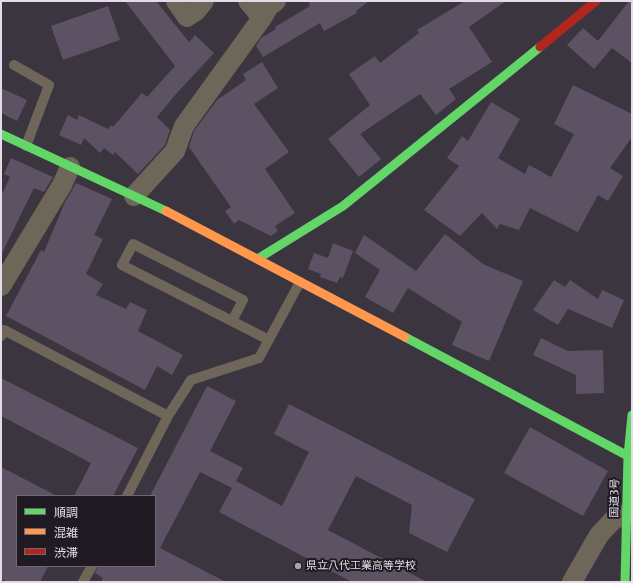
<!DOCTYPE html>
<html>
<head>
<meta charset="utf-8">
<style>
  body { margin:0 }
  #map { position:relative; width:633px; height:583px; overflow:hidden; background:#3b353f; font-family:Merriweather,"Noto Sans JP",serif }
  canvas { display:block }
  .frame { position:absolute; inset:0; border:2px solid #e3dce8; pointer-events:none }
  .legend { position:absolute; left:16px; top:495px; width:140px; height:72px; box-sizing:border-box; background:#201b23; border:1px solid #6e6872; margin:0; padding:5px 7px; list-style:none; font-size:12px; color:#e3dce8 }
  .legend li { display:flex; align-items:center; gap:8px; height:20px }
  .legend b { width:20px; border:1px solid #6e6872 }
</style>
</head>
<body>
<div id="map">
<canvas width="633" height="583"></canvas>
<div class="frame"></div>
<ul class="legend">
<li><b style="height:5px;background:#63d668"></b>順調</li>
<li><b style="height:5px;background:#ff974d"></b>混雑</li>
<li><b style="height:5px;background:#b3261e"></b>渋滞</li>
</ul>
</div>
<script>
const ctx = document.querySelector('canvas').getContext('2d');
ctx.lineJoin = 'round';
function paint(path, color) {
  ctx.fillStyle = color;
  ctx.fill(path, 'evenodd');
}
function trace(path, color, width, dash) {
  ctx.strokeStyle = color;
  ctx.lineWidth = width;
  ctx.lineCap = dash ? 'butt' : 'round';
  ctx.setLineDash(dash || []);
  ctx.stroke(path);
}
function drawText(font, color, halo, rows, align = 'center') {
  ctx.font = font + ' Merriweather,"Noto Sans JP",serif';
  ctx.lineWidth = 4;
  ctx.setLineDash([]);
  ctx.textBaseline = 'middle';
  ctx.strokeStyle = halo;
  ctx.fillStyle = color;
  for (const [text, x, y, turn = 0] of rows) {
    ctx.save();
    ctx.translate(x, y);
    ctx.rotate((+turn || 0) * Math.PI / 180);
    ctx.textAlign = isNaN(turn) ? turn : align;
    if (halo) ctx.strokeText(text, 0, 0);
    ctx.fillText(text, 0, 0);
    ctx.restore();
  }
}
paint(new Path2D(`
  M125,1H156L189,42L195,35L214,53L176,94L157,117L170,130L165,145L138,174L115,152L113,155L104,148L100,153L84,138L81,145L59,135L68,115L77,120L79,115L108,129L111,125L113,127L142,93L147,97L175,66Z
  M308,1H369L356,11L357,13L324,31L320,23L263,57L256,46L261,38L276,29L275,27L310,6Z
  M465,1H506L469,27L492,62L449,89L456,99L436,115L420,94L360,134L381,159L359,177L328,139L370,105L349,74L375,56L380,63L419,33L417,30Z
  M629,1H632V63L612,48L594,69L567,45L583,28L598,41Z
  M108,6L120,40L63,60L51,26Z
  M262,62L278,88L254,104L289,152L265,169L295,213L275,226L278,231L271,236L239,220L234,224L225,211L231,207L189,147L194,131L217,100L246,80L243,74Z
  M573,85L632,114V137L610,168L623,176L608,201L598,195L578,232L530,208L519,230L500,224L497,229L482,213L460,236L424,210L459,166L447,158L462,136L468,141L491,102L520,119L498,158L525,174L529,165L551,177L574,134L554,124Z
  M1,88L27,100L17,121L1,113Z
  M11,158L53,177L44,192L34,188L1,255V196L10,177L4,174Z
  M76,183L112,199L94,235L103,239L86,274L103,284L96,295L126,309L130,302L147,310L138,331L183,355L172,375L157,366L145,390L6,316L41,250L44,252L65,202Z
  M445,234L483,264L523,281L489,361L452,345L462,322L408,288L393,313L365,297L380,270L355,253L364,235L416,271Z
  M333,243L353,251L343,278L340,277L337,283L320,277L321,274L308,269L314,253L328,258Z
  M554,280L565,287L570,280L598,299L602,290L624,300L612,328L568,309L558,325L533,310Z
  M541,338L568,351L603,350L604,393L576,394V375L533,355Z
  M1,378L138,448L113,496H74L91,463L1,416Z
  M207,386L236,401L210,451L243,468L236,481L282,506L309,452L274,434L289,404L475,499L447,552L409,533L412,505L356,476L328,530L427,582H352L219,512L232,488L200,472L160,548L226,582H101L103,578L95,573L98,566H155V496H150Z
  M530,427L608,471L583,516L504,473Z
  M1,467L57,496H17V566H48L40,582H8L1,579Z`), '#5d5263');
trace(new Path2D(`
  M14,65L49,85L26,146
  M232,321L243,300L133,244L122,265L269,340
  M1,336L4,330L168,416L191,380L259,358L300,282
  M127,496L168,416
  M83,582L92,566`), '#6e6659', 10);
trace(new Path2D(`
  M176,1L187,17L196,11L204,1
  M262,18L269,6L276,1
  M134,196L175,151L184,126L262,18L248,1
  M1,286L62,185L70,167
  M572,582L599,535L613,520L626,514`), '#6e6659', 20);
trace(new Path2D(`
  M1,134L166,211
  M259,258L343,206L540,47
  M405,337L628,456H632
  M625,582L628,456L632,415`), '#63d668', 9);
trace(new Path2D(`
  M166,211L405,337`), '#ff974d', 9);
trace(new Path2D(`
  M540,47L596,1`), '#b3261e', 9);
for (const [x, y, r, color] of [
  [298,566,4,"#a8a2ad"]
]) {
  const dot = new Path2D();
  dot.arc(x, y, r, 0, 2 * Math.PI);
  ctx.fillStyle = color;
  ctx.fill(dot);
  trace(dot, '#201b23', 1.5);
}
drawText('11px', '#e3dce8', '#201b23', [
  ["国道3号",615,498,-89]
]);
drawText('11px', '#e3dce8', '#201b23', [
  ["県立八代工業高等学校",306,566]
], 'left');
</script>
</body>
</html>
